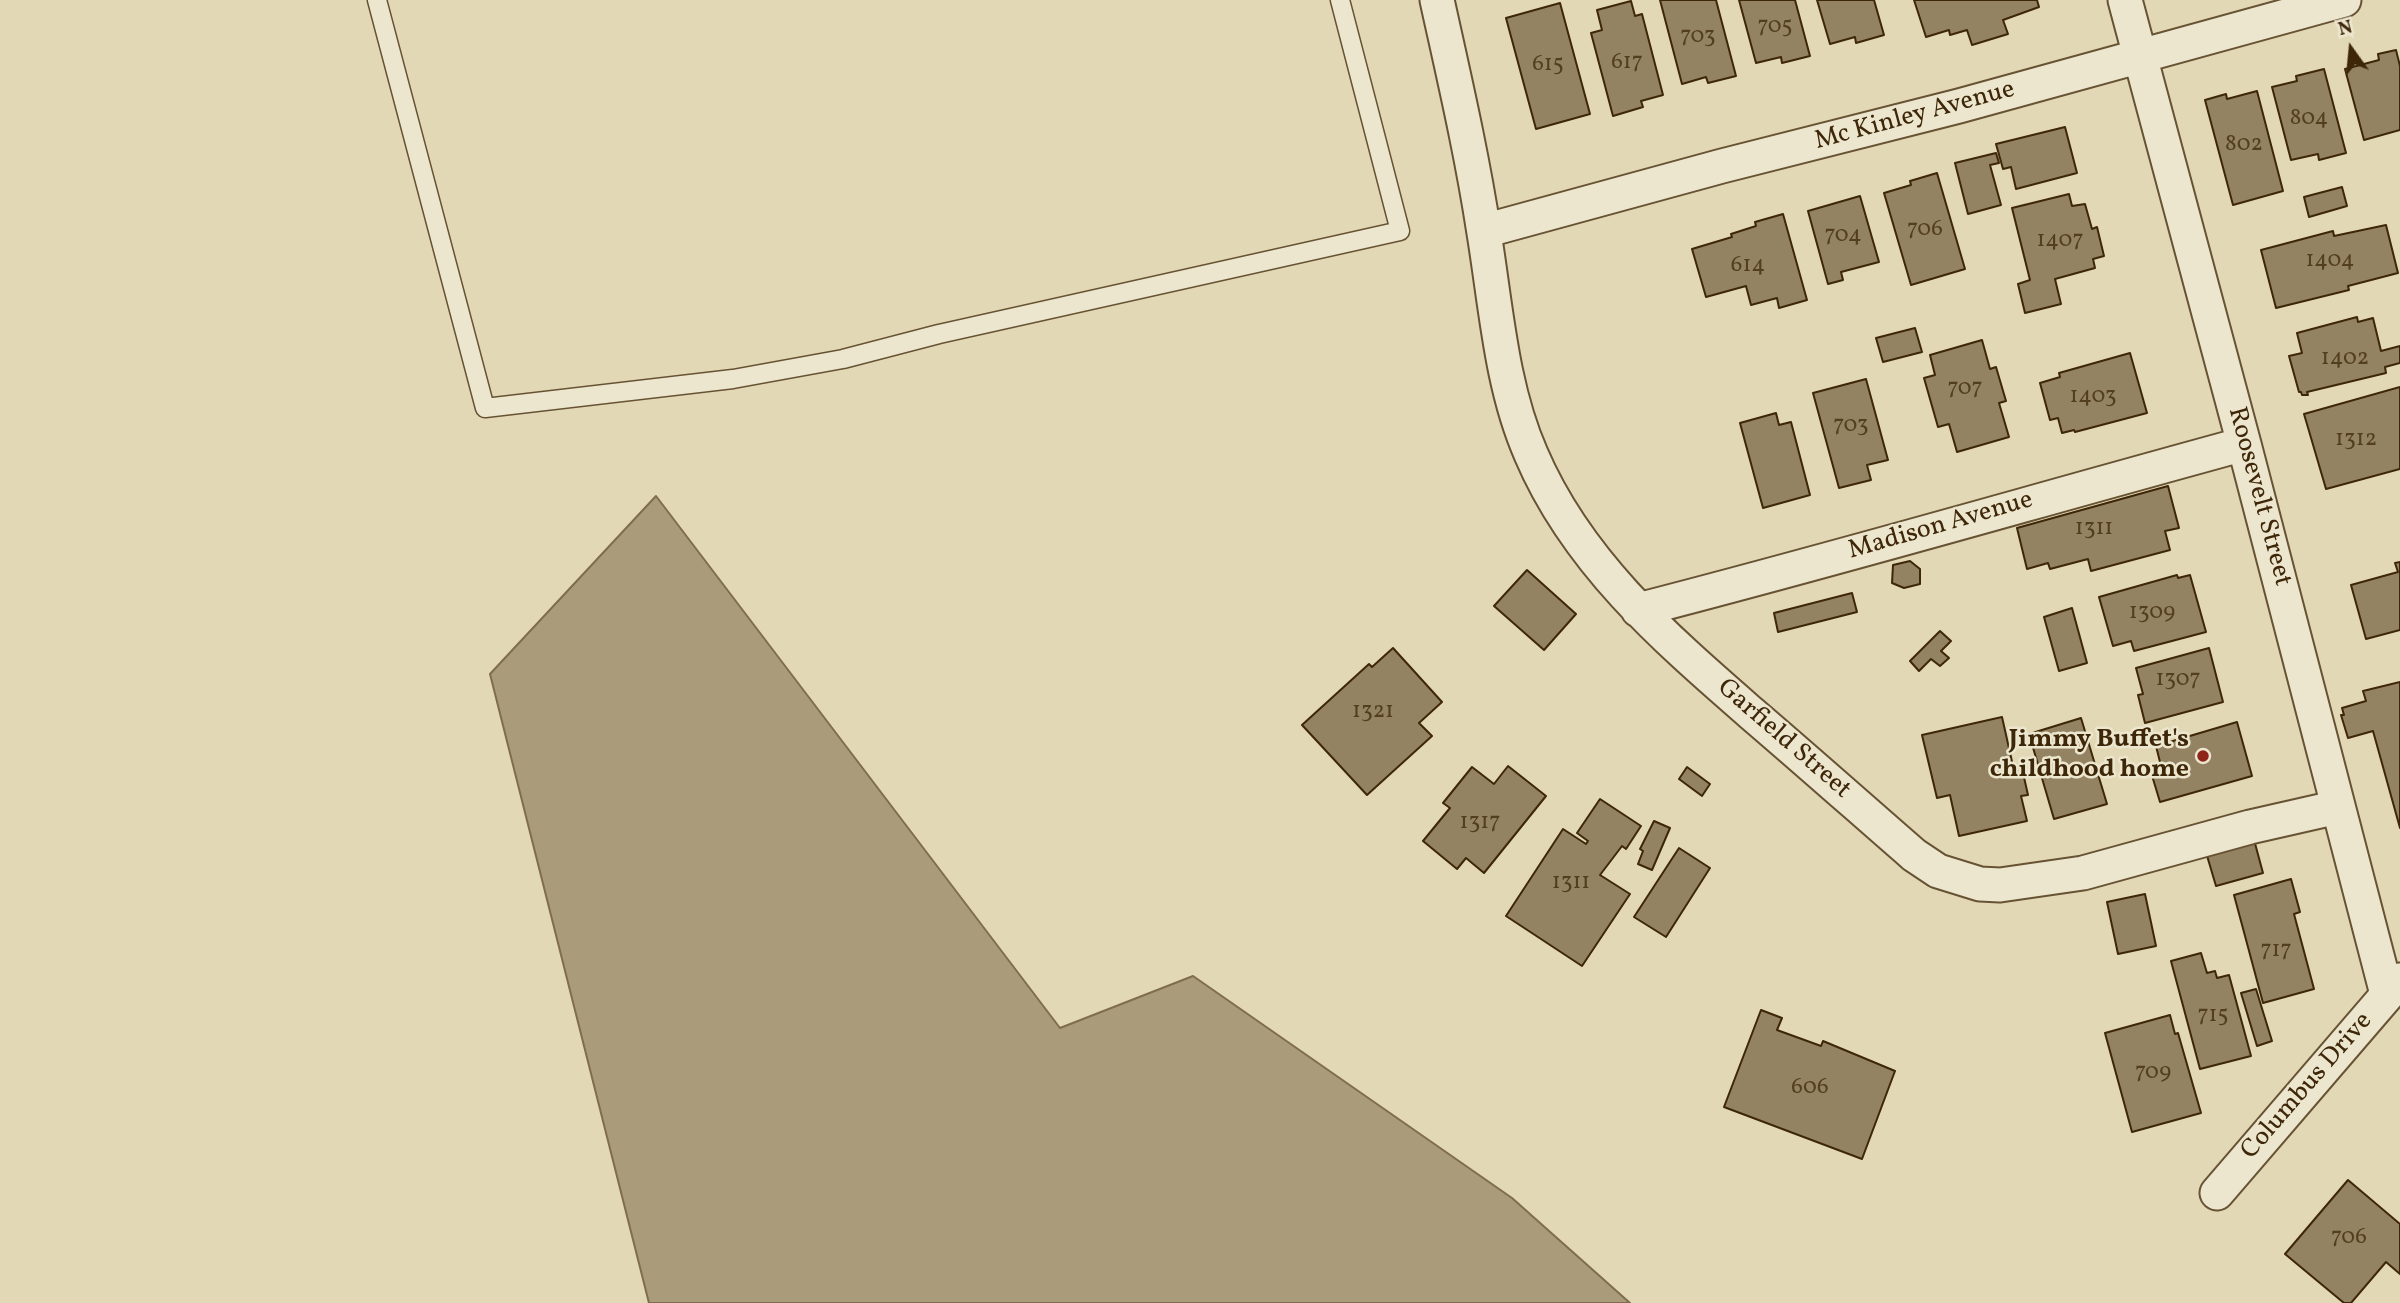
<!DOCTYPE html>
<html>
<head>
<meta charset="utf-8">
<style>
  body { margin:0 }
  #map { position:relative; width:2400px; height:1303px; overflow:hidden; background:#e2d8b5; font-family:Vollkorn,serif }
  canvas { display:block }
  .north { position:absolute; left:2316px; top:14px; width:70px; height:70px; -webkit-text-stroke:5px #ece6cf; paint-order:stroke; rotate:345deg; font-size:19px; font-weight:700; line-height:28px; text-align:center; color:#3e2708 }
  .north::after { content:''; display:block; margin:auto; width:24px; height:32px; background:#3e2708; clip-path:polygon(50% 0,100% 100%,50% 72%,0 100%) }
</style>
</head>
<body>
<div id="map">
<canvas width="2400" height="1303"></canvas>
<div class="north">N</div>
</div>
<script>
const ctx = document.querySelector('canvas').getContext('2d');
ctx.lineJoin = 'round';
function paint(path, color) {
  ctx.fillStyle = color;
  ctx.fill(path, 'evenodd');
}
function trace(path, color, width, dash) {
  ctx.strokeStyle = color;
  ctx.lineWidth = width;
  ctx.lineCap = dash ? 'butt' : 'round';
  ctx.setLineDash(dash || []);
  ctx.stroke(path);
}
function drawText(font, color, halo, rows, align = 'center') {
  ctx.font = font + ' Vollkorn,serif';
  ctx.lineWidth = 5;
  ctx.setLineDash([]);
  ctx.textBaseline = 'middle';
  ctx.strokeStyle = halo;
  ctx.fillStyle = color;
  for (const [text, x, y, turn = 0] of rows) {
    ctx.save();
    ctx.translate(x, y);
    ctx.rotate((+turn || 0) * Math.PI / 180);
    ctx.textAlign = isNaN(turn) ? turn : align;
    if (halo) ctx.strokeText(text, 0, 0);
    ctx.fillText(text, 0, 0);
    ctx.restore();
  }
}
const water = new Path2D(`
  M656,496L1060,1028L1193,976L1512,1198L1630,1303H649L490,674Z`);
paint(water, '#aa9c7a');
trace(water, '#7f6d4c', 2);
const building = new Path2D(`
  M1660,0H1716L1736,76L1708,83L1706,77L1682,84Z
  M1739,0H1795L1810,56L1782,63L1781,57L1756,63Z
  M1817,0H1874L1884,35L1856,43L1855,37L1830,44Z
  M1914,0H2037L2039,7L2003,20L2008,34L1972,45L1967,30L1950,35L1949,30L1926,37Z
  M1631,1L1635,16L1642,14L1663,95L1641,101L1643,107L1613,116L1591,33L1602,30L1597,10Z
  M1560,3L1590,114L1536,129L1506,18Z
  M2396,50L2400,66V130L2364,140L2345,69L2379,60L2378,54Z
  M2324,69L2346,153L2319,160L2318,154L2291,160L2272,87L2297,81L2296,76Z
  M2257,91L2283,191L2233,205L2205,100L2226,94L2227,99Z
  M2065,127L2077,173L2016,189L2011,167L2003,169L1996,144Z
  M1996,153L1999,163L1990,165L2001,205L1968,214L1955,163Z
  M1937,173L1965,269L1911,285L1884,193L1911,185L1910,181Z
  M2342,187L2347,206L2309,217L2304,197Z
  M2069,194L2072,206L2085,204L2092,229L2097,227L2104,256L2093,259L2095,268L2055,279L2061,304L2025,313L2018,284L2030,280L2012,208Z
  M1860,196L1879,262L1841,272L1843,280L1828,284L1808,211Z
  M1783,214L1807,300L1779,308L1777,298L1751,305L1746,286L1706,297L1692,249L1732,237L1731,234L1756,226L1755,222Z
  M2386,225L2398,273L2348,286L2349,290L2276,308L2261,250L2333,231L2334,236Z
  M2357,317L2358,322L2373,318L2381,351L2400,346V363L2385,367L2386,373L2307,392L2308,395H2302L2301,392H2299L2289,356L2302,353L2297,333Z
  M1915,328L1922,352L1883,362L1876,338Z
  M1982,340L1990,369L1996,367L2006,401L1999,403L2009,437L1957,452L1949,424L1938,427L1924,378L1935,375L1930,355Z
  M2130,353L2147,413L2075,432L2074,430L2062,433L2058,418L2050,420L2040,383L2060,377L2059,373Z
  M1866,379L1888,460L1867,465L1871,480L1839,488L1813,393Z
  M2400,387V469L2326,489L2304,414Z
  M1776,413L1779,425L1791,422L1810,495L1763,508L1740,423Z
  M2168,486L2179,528L2165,531L2170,550L2091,571L2088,559L2050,569L2048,563L2027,569L2017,528Z
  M1910,561L1920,569V584L1904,588L1892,583L1893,565Z
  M2400,562V630L2366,639L2351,585L2398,572L2395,563Z
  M1527,570L1576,614L1544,650L1494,606Z
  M2177,575L2178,578L2190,575L2206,632L2134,651L2131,641L2113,646L2099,597Z
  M1852,593L1857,612L1778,632L1774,613Z
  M2072,608L2087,663L2059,671L2044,617Z
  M1940,631L1951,641L1941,651L1949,658L1940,666L1931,659L1919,671L1910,661Z
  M1393,648L1442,702L1419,723L1432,736L1367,795L1302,725L1369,664L1372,667Z
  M2209,648L2223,702L2145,723L2138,695L2143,694L2136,668Z
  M2400,682V828L2373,731L2348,738L2341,715H2344L2342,708L2366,701L2363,691Z
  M2002,717L2013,766L2021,764L2028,795L2021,796L2027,821L1959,836L1950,795L1937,798L1922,735Z
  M2081,718L2107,804L2054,819L2029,734Z
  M2237,722L2252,776L2160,802L2150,769L2161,766L2156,746Z
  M1508,766L1546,796L1484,873L1466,858L1457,869L1423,841L1450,808L1443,803L1472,767L1494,784Z
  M1687,767L1710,784L1702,796L1679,779Z
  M1600,799L1641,826L1626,849L1622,846L1600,875L1630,894L1582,966L1506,916L1563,829L1586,844L1588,841L1577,833Z
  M1654,821L1670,828L1652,870L1638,864L1643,851L1640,849Z
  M2253,836L2263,873L2216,886L2205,849Z
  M1679,848L1710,868L1666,937L1634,917Z
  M2291,879L2300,912L2294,914L2314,989L2263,1003L2234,895Z
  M2145,894L2156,946L2118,954L2107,902Z
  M2201,953L2207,973L2215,971L2217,978L2229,975L2251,1056L2200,1069L2171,961Z
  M2256,989L2272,1041L2257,1046L2241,993Z
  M1761,1010L1782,1018L1777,1030L1821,1046L1823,1041L1895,1071L1862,1159L1724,1107Z
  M2170,1015L2175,1034L2178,1033L2201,1113L2132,1132L2105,1033Z
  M2348,1180L2400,1224V1274L2386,1262L2351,1303H2344L2285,1254Z`);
paint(building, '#938362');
trace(building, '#3e2708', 2);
const lane = new Path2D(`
  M377,0L485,408L733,379L843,359L939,334L1400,231L1340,0`);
const street = new Path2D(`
  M1437,0C1454,77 1472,154 1484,233C1496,306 1501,386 1531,454C1577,562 1665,638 1751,713C1806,760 1860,808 1914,855L1938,871L1980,884L2000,885L2083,873L2250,827L2338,807
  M2125,0L2244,444L2387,994
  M1484,231L1722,166L1959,106L2344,0
  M1638,610C1841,558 2042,499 2244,444
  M2217,1193L2400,980`);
trace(lane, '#675333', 21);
trace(street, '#675333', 37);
trace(lane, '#ece6cf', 18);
trace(street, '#ece6cf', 33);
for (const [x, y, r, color] of [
  [2203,756,7,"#8f2418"]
]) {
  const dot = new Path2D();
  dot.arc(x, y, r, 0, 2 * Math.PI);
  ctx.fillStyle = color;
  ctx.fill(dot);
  trace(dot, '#ece6cf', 2.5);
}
drawText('23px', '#533e1e', null, [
  ["705",1775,28],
  ["703",1698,38],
  ["617",1627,64],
  ["615",1548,66],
  ["804",2309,120],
  ["802",2244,146],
  ["706",1925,231],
  ["704",1843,237],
  ["1407",2060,242],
  ["1404",2330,262],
  ["614",1748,267],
  ["1402",2345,360],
  ["707",1965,390],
  ["1403",2093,398],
  ["703",1851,427],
  ["1312",2356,441],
  ["1311",2094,530],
  ["1309",2152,614],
  ["1307",2178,681],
  ["1321",1373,713],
  ["1317",1480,824],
  ["1311",1571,884],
  ["717",2276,952],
  ["715",2213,1017],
  ["709",2153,1074],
  ["606",1810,1089],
  ["706",2349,1239]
]);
drawText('26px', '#3e2708', '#ece6cf', [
  ["Mc Kinley Avenue",1915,117,-15],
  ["Roosevelt Street",2258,497,75],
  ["Madison Avenue",1941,527,-16],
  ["Garfield Street",1783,740,41],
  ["Columbus Drive",2308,1087,-49]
]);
drawText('bold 26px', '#3e2708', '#ece6cf', [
  ["Jimmy Buffet's",2189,741],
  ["childhood home",2189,771]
], 'right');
</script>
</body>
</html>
